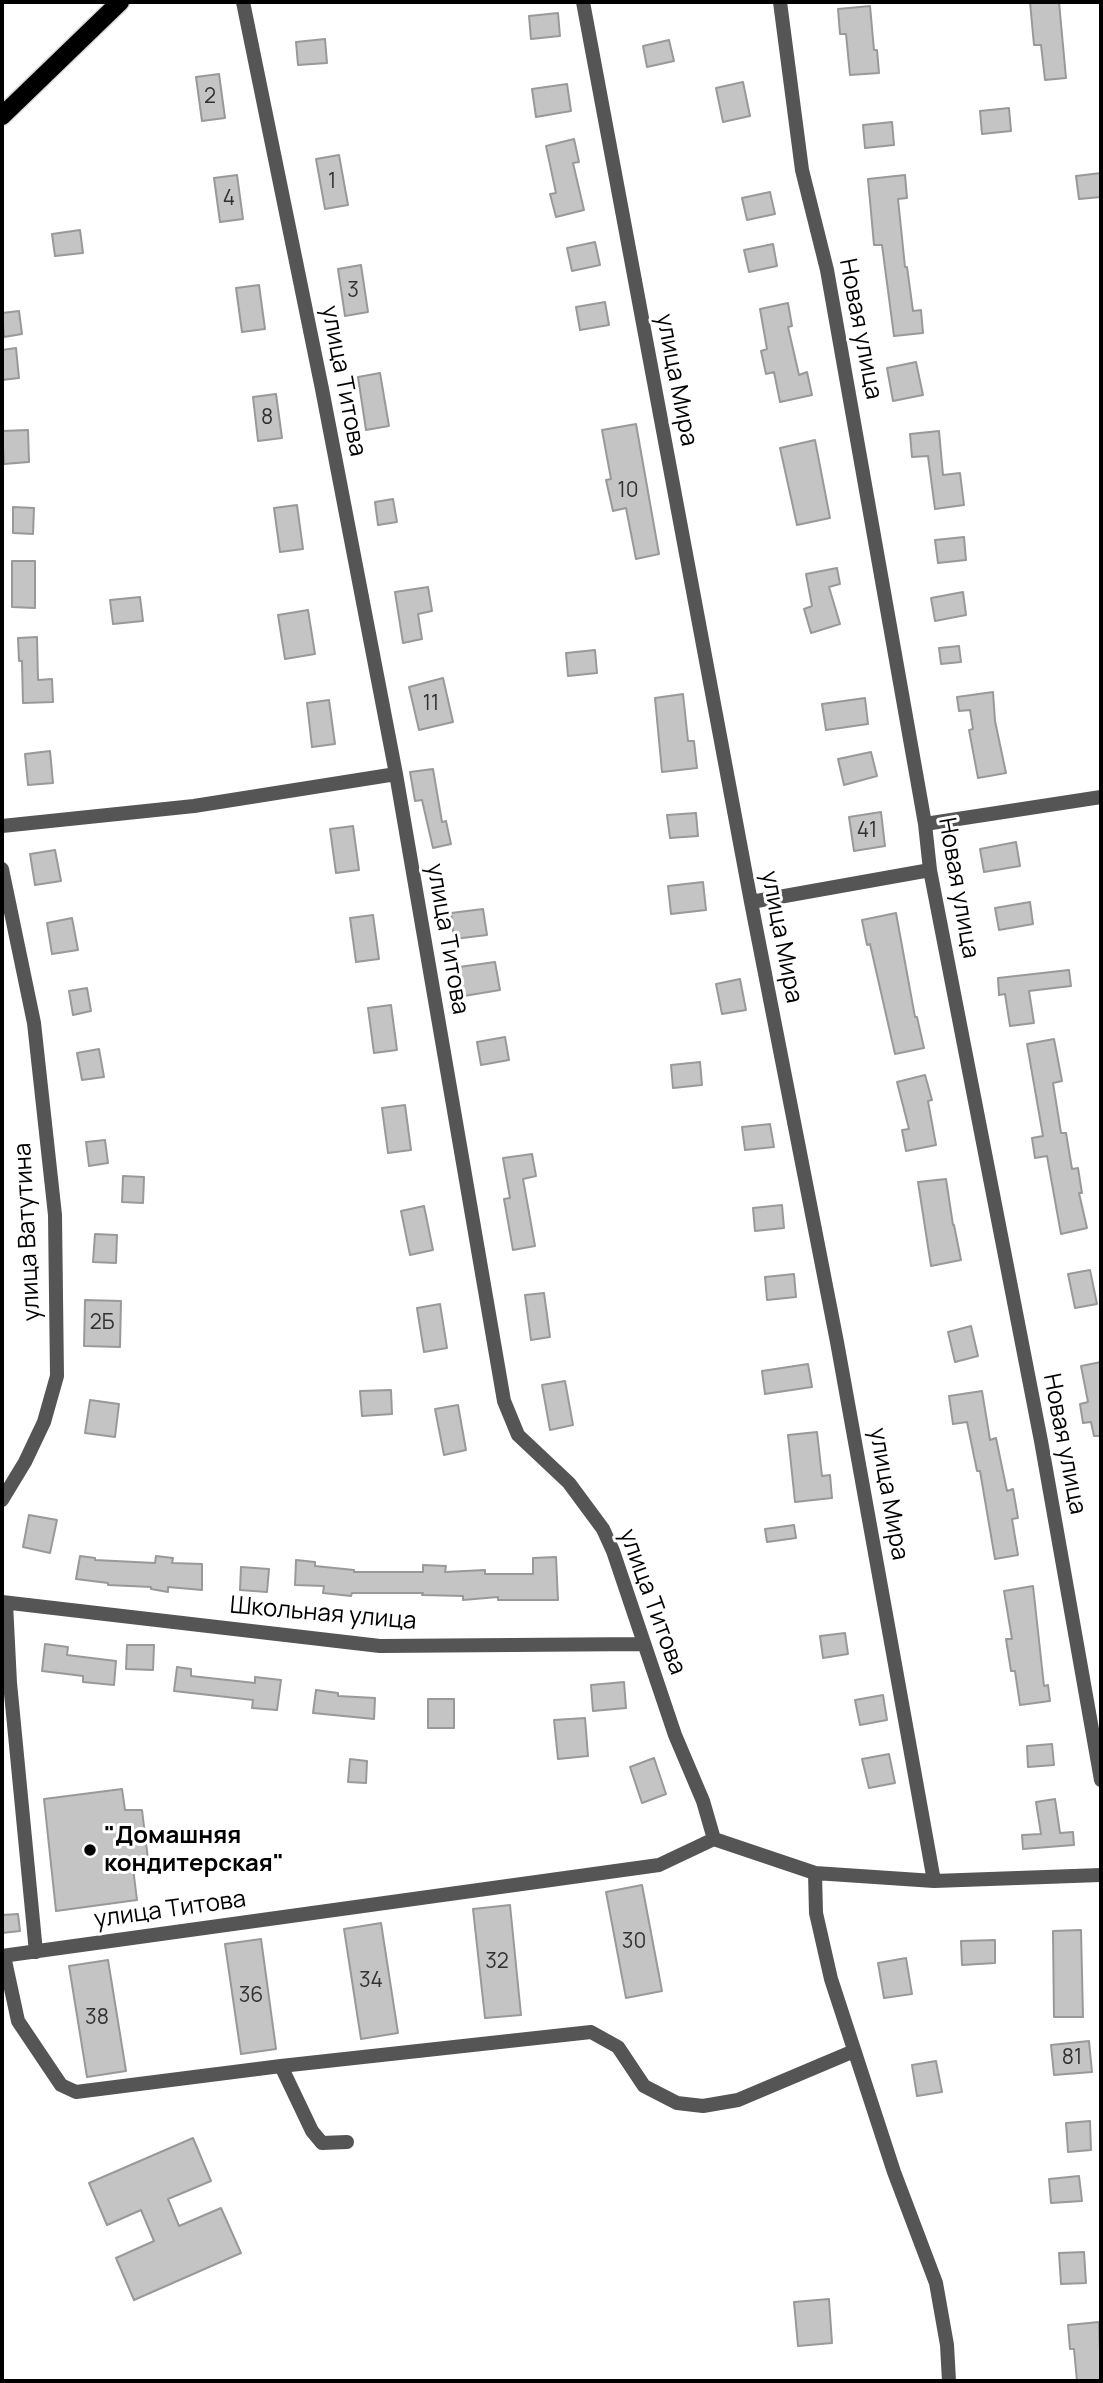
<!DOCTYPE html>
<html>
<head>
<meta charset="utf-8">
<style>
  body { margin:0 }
  #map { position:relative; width:1103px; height:2383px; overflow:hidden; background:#fff; font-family:Manrope,sans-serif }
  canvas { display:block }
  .frame { position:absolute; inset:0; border:4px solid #000; pointer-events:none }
</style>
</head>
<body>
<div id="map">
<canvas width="1103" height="2383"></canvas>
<div class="frame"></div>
</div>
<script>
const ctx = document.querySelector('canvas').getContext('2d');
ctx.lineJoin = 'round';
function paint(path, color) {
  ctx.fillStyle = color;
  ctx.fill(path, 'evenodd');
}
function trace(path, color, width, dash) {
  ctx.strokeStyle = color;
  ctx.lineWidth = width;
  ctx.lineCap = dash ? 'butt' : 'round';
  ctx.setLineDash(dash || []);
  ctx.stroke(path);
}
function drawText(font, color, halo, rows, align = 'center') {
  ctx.font = font + ' Manrope,sans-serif';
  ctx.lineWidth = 6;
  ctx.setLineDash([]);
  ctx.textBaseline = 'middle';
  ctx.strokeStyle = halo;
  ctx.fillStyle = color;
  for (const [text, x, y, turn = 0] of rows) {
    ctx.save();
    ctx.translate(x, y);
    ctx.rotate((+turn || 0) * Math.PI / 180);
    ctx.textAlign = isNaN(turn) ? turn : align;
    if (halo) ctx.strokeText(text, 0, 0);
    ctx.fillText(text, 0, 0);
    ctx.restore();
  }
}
const building = new Path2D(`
  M1030,2H1059L1066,78L1045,80L1041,45H1034Z
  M870,6L874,50H877L879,73L850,75L846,34H840L838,9Z
  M558,13L560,36L531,39L529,16Z
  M325,39L327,63L298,65L296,42Z
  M669,40L674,61L647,67L643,46Z
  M219,74L225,118L202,121L196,77Z
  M743,82L750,116L723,122L716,88Z
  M567,84L571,111L536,117L532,89Z
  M1009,108L1011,131L982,134L980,111Z
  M892,122L894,145L865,148L863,125Z
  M574,139L579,162L573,163L584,210L556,217L550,194L556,193L546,146Z
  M339,155L348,205L325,209L316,159Z
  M1101,173V197L1079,199L1076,176Z
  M237,175L243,219L220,222L214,178Z
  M905,175L907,198L898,199L905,267H907L913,311L921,310L923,333L894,336L882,245H874L868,179Z
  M770,192L775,214L747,220L742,198Z
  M80,230L83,253L55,256L52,234Z
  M595,242L600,265L572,271L567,248Z
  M773,244L777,266L749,272L744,250Z
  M361,265L368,312L345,316L338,269Z
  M259,285L265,329L242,332L236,288Z
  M605,302L609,325L580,330L576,307Z
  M788,303L792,326L788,327L799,375L807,372L812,395L780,402L774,372L766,374L761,351L767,349L760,309Z
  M19,311L22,334L4,337L2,313Z
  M16,348L19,378L2,380V350Z
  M916,362L923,395L893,401L887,368Z
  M380,373L389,426L366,430L358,377Z
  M276,394L282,438L258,441L253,397Z
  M636,424L659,554L636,559L626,508L613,511L606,480L611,479L602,430Z
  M28,430L29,462L4,464L2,431Z
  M939,431L943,475L960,473L964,505L935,509L928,456L912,457L910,434Z
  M815,440L830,518L797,525L780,448Z
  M393,499L397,522L378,525L375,502Z
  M297,505L303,549L280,552L274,508Z
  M13,507L34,508L33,534L13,533Z
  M964,537L966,560L938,563L935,540Z
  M12,561H35V608L12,607Z
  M837,568L840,584L829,587L840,624L811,633L804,609L812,606L806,574Z
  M428,587L432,611L418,614L422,639L403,643L395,592Z
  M963,592L966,615L935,621L931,598Z
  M140,597L143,621L113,624L110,600Z
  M308,610L315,654L285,659L278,615Z
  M37,637L38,680L52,679L53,702L23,703L22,661H19L18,638Z
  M959,646L961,662L941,664L939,648Z
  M595,650L597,673L568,676L566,653Z
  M443,678L453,722L419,730L409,687Z
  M993,692L995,721L1006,773L978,778L969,730L973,729L970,710L959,711L957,697Z
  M683,694L688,741H694L697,768L662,772L655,698Z
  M865,698L868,724L826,730L822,704Z
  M329,700L335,744L312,747L307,703Z
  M50,751L53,783L28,785L25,754Z
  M871,752L877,776L844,785L838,759Z
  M433,769L442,822L446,821L451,844L433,848L422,800L415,801L410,772Z
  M881,812L885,846L854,851L849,817Z
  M696,813L698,836L670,838L667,815Z
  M353,826L359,870L336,873L330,829Z
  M1016,842L1020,866L984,872L980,849Z
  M55,850L61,881L35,885L30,854Z
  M703,882L706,910L671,914L668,886Z
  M1030,902L1033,924L999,930L995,908Z
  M483,909L487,935L454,939L451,913Z
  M896,913L915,1017H917L924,1048L895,1054L870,944L867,945L862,920Z
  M373,915L379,959L356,962L350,918Z
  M72,918L78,950L52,954L47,923Z
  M495,962L500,990L464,996L459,967Z
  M1069,970L1071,986L1029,991L1034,1023L1010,1026L1005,994L999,995L998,978Z
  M740,979L746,1010L722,1014L716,984Z
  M87,988L91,1011L73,1015L69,991Z
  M391,1005L397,1050L374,1053L368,1008Z
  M505,1037L509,1060L481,1065L477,1042Z
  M1054,1039L1062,1081L1053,1083L1061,1133H1066L1072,1169L1078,1168L1082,1193H1079L1087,1228L1061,1234L1047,1156L1035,1158L1032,1138L1043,1136L1027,1044Z
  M99,1049L104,1077L82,1080L77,1053Z
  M700,1062L702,1085L673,1088L671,1065Z
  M925,1075L932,1100L928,1101L936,1145L906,1151L902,1130L909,1129L897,1082Z
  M405,1105L411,1150L388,1153L382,1108Z
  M770,1124L774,1147L745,1150L742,1127Z
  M105,1140L108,1163L89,1166L86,1142Z
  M532,1154L536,1176L523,1179L535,1246L513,1250L504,1199L510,1198L503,1158Z
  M123,1176L144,1177L143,1203L122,1202Z
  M946,1179L953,1225H954L961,1260L931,1266L918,1182Z
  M782,1205L784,1228L755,1231L753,1208Z
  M424,1206L433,1250L410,1255L401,1211Z
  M95,1234L117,1235L116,1263L93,1262Z
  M1090,1270L1097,1304L1075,1308L1068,1274Z
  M794,1274L796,1297L767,1300L765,1277Z
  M544,1293L550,1337L531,1340L525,1295Z
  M85,1300L121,1301L120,1347L84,1346Z
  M440,1304L447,1348L424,1352L417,1308Z
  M971,1326L978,1356L955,1362L948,1332Z
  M1101,1362V1436H1094L1091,1422L1083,1423L1080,1404L1088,1402L1081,1366Z
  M808,1364L812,1387L765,1394L762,1371Z
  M565,1381L573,1425L550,1430L542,1385Z
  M391,1390L392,1414L362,1416L360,1391Z
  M982,1391L990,1440L996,1438L1007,1491L1013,1489L1018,1518L1012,1519L1018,1555L995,1559L980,1471H977L967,1422L953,1424L949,1396Z
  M90,1400L119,1404L115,1437L85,1433Z
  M458,1405L466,1450L444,1455L435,1409Z
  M817,1432L822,1476L830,1475L832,1498L795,1502L788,1435Z
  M29,1515L57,1520L50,1553L23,1547Z
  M794,1525L796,1538L767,1542L765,1529Z
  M80,1556L95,1558V1560L155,1563L156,1556L173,1558L172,1563L202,1564V1590L168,1587V1592L151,1589V1587L108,1585V1583L76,1579Z
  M556,1557L558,1600H498V1597L463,1600V1596L422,1595L423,1593H352L351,1596L323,1593L324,1586L295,1585L296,1560L315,1562V1566L354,1570V1572H423V1565L446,1566L445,1572L485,1570V1574H533V1558Z
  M241,1567L269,1569L267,1592L240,1590Z
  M1033,1586L1044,1686L1048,1685L1050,1701L1020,1705L1015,1671H1011L1006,1639H1012L1004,1591Z
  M845,1633L848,1654L823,1658L820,1636Z
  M45,1644L68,1647L67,1655L116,1661L114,1685L83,1682V1676L42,1671Z
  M127,1645H154L153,1670L126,1669Z
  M177,1667L191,1669V1676L255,1683V1677L281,1680L277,1710L252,1708L253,1700L174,1691Z
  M624,1682L626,1708L593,1711L591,1685Z
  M316,1690L338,1693V1696L375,1698L374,1719L313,1713Z
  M883,1695L887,1720L860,1725L855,1700Z
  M428,1699H454V1728H428Z
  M585,1718L588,1756L558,1759L554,1720Z
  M1052,1744L1054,1765L1028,1767L1027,1746Z
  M889,1754L895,1783L869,1788L862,1759Z
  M654,1758L666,1794L642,1803L630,1767Z
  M350,1759L367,1761L366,1783L348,1782Z
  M122,1789L125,1810H142L148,1859L132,1860L137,1900L56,1911L44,1799Z
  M1055,1799L1060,1833L1073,1832L1074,1845L1023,1849L1022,1835L1041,1834L1036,1802Z
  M642,1885L662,1991L626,1998L606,1892Z
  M510,1905L521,2015L485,2018L473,1909Z
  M18,1914L20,1931L2,1933V1915Z
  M381,1923L398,2033L361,2039L344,1929Z
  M1081,1930L1083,2017H1054L1053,1931Z
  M261,1939L276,2049L241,2054L225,1944Z
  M995,1940V1963L962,1965L961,1941Z
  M906,1958L912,1994L884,1998L878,1963Z
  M108,1960L126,2071L87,2077L69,1966Z
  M1089,2041L1092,2072L1054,2075L1051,2045Z
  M936,2061L942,2092L917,2096L912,2065Z
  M1090,2121L1091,2150L1068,2152L1066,2123Z
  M193,2138L211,2181L168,2199L179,2226L221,2208L241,2253L134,2300L116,2258L154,2241L141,2210L107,2225L89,2183Z
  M1079,2176L1082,2201L1051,2203L1049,2179Z
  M1084,2252L1086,2283L1061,2284L1059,2253Z
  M829,2299L832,2343L798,2346L794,2302Z
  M1099,2322L1101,2381H1077L1074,2349H1070L1068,2325Z`);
paint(building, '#c4c4c4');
trace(building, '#999', 2);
const primary = new Path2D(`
  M2,116L120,2`);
trace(primary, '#dbdbdb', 21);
trace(new Path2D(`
  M243,2L322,389L396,774L504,1401L518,1435L569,1483L603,1529L613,1551L675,1735L703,1801L714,1839
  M583,2L751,902L837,1342L934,1881
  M780,2L802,170L827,270L925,824L930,870L1041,1441L1101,1780
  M925,824L1101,797
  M2,826L194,806L396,774
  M2,869L34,1023L55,1215L57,1376L44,1422L25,1462L2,1500
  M751,902L930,870
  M2,1602L380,1646L643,1644
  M6,1603L10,1683L36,1952
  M815,1873L816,1913L831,1979L894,2172L936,2283L947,2345L949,2381
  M2,1956L659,1865L714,1839L815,1873L934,1881L1101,1875
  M4,1956L18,2021L61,2085L76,2092L281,2066L591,2032L618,2047L644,2086L677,2103L703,2106L738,2100L854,2051
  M281,2066L312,2131L322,2143L347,2142`), '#555', 14);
trace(primary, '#000', 18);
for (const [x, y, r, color] of [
  [90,1850,7,"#000"]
]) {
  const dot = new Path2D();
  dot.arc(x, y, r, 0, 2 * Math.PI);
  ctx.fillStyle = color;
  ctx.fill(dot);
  trace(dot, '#fff', 2.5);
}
drawText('21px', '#313131', null, [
  ["2",210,97],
  ["1",332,182],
  ["4",229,199],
  ["3",353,291],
  ["8",267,418],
  ["10",628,491],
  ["11",431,704],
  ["41",867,831],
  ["2Б",102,1323],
  ["30",634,1942],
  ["32",497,1962],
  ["34",371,1981],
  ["36",251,1996],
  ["38",97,2018],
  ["81",1072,2058]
]);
drawText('24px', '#000', '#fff', [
  ["Новая улица",860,329,79],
  ["улица Мира",676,380,79],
  ["улица Титова",343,381,79],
  ["Новая улица",958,888,80],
  ["улица Мира",781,937,79],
  ["улица Титова",447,939,80],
  ["улица Ватутина",28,1232,-93],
  ["Новая улица",1064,1444,79],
  ["улица Мира",888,1494,80],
  ["улица Титова",652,1602,70],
  ["Школьная улица",323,1614,5],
  ["улица Титова",170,1910,-8]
]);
drawText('bold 24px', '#000', '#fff', [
  ["\"Домашняя",104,1836],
  ["кондитерская\"",104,1864]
], 'left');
</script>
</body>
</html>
